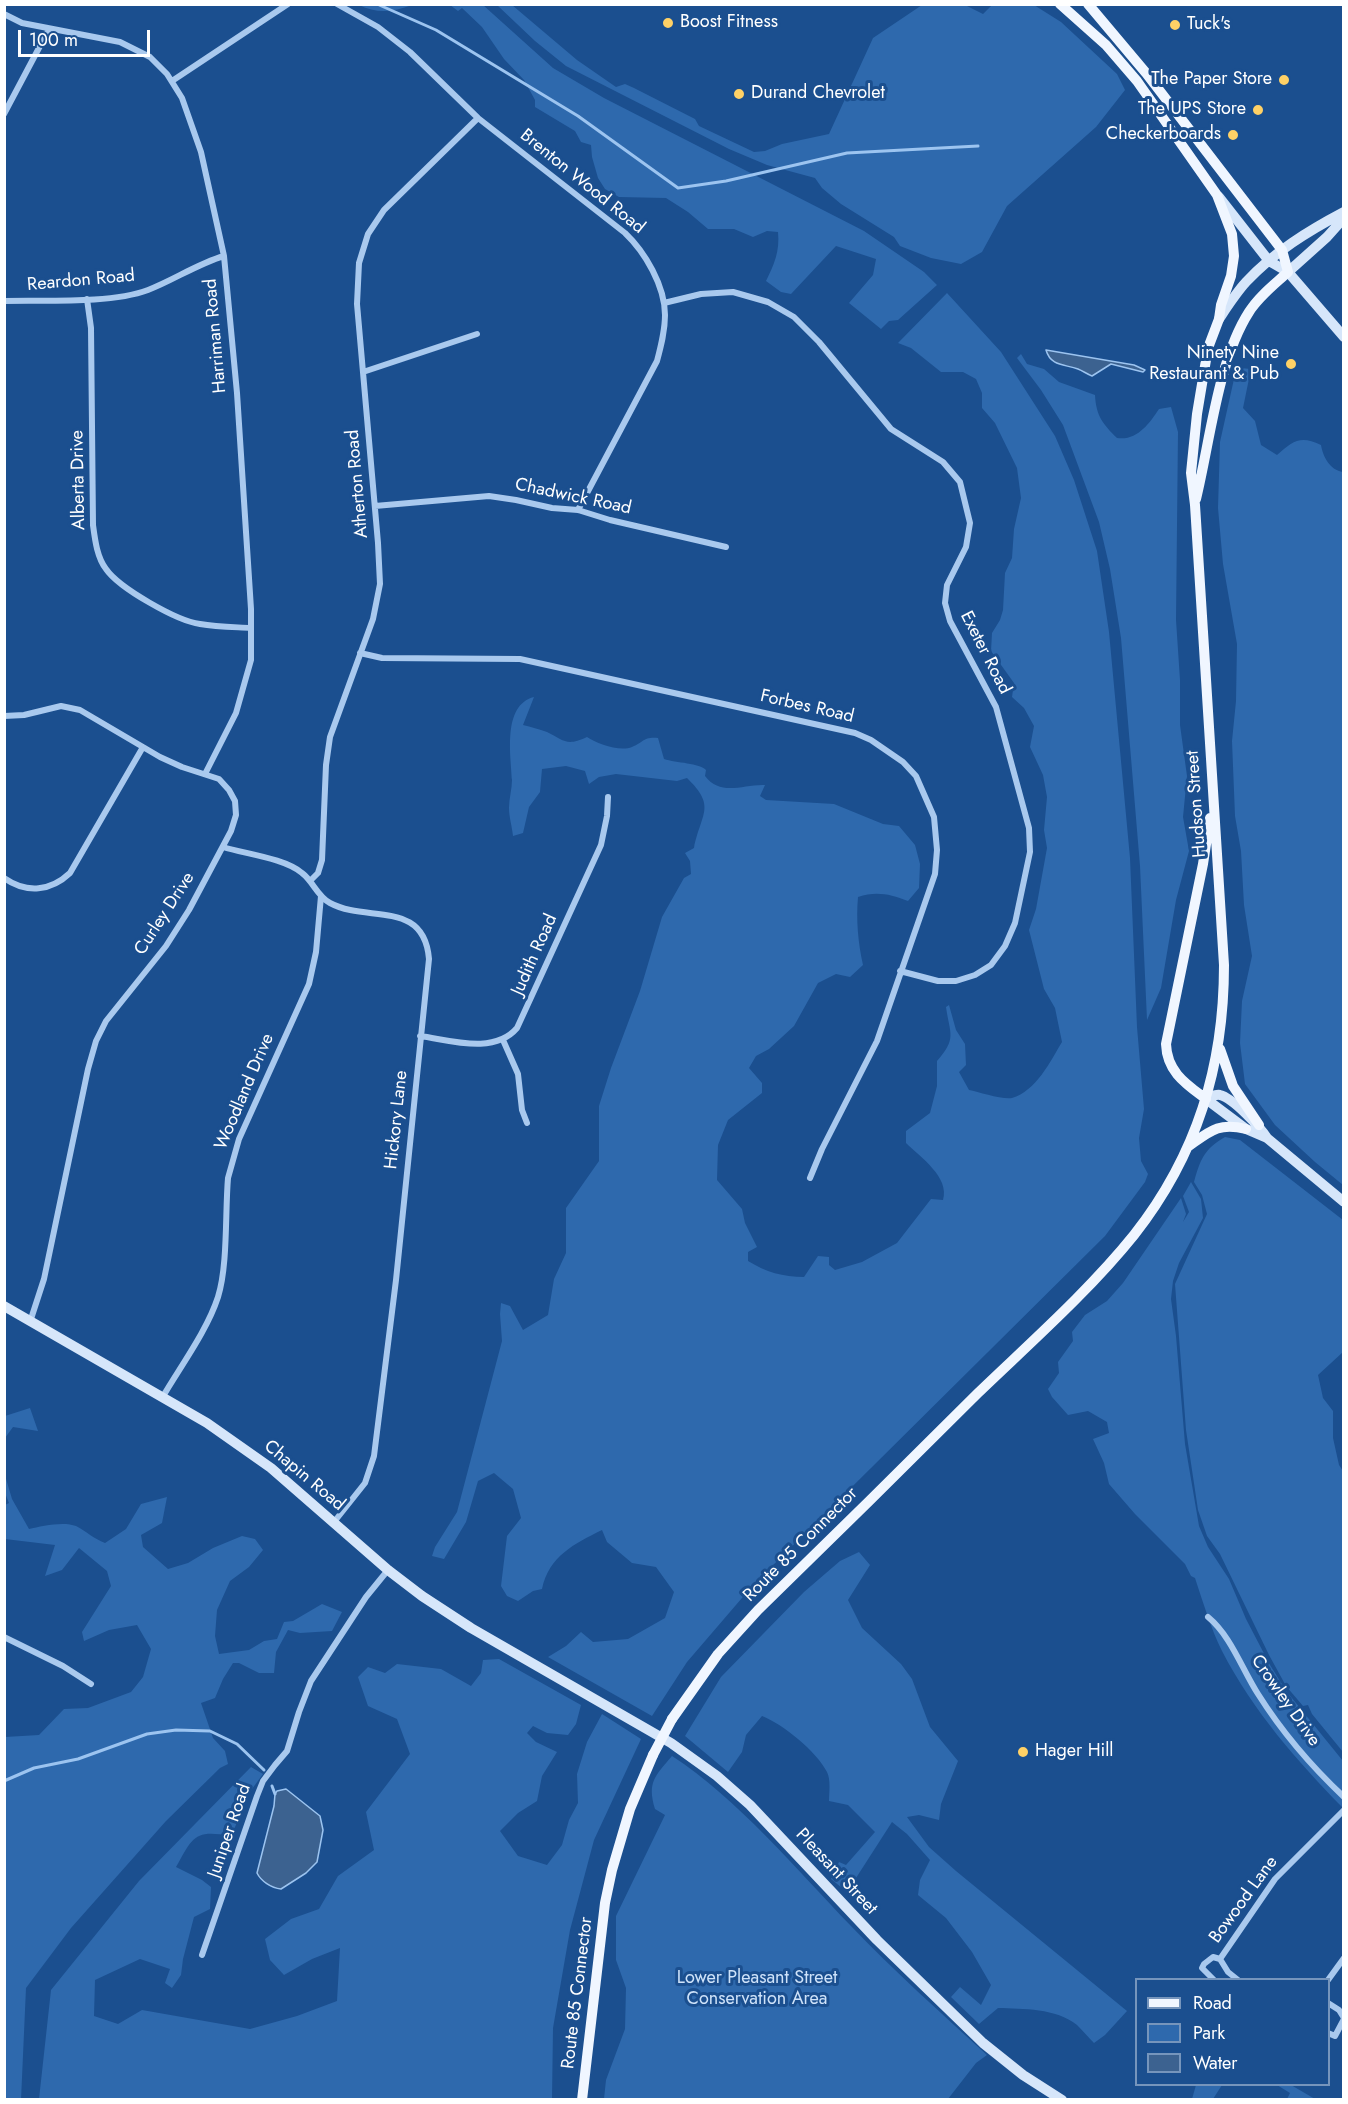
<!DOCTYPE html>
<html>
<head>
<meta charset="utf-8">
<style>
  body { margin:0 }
  #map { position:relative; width:1348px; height:2104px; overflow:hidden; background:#1b4f8f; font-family:Jost,sans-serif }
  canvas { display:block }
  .frame { position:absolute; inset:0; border:6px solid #fff; pointer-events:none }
  .legend { position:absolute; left:1135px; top:1978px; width:195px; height:108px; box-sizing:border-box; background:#1b4f8f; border:2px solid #7695bc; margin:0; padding:8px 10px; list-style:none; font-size:18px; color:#fff }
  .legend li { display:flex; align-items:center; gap:12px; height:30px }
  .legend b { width:30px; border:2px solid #7695bc }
  .scale { position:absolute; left:18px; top:30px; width:132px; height:27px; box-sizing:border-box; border:3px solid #fff; border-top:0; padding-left:8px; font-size:18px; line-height:21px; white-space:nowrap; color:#fff; -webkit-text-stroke:4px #1b4f8f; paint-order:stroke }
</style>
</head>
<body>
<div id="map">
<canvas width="1348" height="2104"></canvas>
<div class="frame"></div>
<ul class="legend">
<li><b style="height:8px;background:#f0f6ff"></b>Road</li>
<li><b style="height:16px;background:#2e69ad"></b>Park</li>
<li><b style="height:16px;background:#3c6290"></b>Water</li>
</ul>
<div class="scale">100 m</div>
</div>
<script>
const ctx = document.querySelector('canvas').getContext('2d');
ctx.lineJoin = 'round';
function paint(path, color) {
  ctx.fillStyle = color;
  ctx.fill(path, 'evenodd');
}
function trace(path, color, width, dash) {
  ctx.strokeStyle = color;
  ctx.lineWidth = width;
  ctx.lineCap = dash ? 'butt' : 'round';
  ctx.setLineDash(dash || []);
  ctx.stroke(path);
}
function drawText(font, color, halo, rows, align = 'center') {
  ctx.font = font + ' Jost,sans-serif';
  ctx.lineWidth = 6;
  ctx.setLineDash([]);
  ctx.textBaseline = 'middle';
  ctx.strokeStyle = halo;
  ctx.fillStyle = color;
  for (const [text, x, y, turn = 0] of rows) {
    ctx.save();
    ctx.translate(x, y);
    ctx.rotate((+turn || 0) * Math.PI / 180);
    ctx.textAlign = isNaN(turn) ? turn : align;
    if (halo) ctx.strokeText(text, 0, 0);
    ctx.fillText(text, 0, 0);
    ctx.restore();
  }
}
paint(new Path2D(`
  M957,4L965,5L983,14L992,5H1034L1061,22L1117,74L1125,90L1096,127L1007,206L982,252L961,264L931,258L900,246L894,237L841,204L822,188L815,178L767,165L729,149L566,66L535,41L497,5H512L577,60L616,87L625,84L634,88L695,119L699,126L754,152L765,151L782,144L829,134L873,38L922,5Z
  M359,5H412C393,12 377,14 359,5Z
  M450,5H483L553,68L604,98L864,231L924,272L937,285L898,320L889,321L881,329L849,303L873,275L876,259L836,246L791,294L781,292L766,281C774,265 780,251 778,232L767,231L753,237L734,229H708L688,212L666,198L619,197L605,189L598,178L592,157L591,145L581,142L575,131L535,107V100L524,80L504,59L482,27L462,8L458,11Z
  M947,293L1001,352L1055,436L1074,480L1097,551L1109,632L1130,858L1137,1027L1144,1109L1139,1138L1141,1161L1148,1174L1145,1182L1105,1236L754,1584L687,1662L652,1716L548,1657L566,1646L581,1632L593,1642L628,1639L665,1618L674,1592L656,1567L632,1563L607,1542L602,1530C574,1544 549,1556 542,1589L533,1591L518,1601L507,1596L501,1586L507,1536L521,1518L513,1489L494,1473L478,1481L466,1522L444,1559L432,1556L435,1547L457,1512L502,1341L500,1314L501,1303L510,1306L523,1330L548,1315L554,1279L566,1253V1208L599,1161V1106L611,1068L640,991L662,917L684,878L691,874L690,861L685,853L694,848C701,813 717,807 687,778L677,781L616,774L599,777L589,784L585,771L566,766L542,769L540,792L529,807L523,833L513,836C512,826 509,817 509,808C509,798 512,789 512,780C511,756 502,705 534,697L523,725C531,727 539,729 547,732C564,740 566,747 587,737C597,744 620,752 632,747C645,742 642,737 658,738L664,759C676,763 700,763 706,770L705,776C721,797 743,784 765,785L760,796L766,800L834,804L883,824L899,826L915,845L920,864L919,888L908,901C890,894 876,891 858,897C856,920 858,942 863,965L850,977L836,974L818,983L794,1026L769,1049L756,1056L749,1068L762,1083V1093L728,1120L718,1145L717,1180L742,1209L745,1223L757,1247L748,1252V1261C766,1272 783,1277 804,1277L818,1256L829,1257V1265L835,1270L862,1262L897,1243L931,1199L943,1200C950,1177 920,1157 906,1143V1131L930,1113L937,1086V1061C957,1038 950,1035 946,1007L949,1005L956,1030L965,1044L966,1065L959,1072L969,1090C979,1092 1003,1100 1012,1098C1036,1091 1050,1062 1062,1042L1055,1008L1044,989L1029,930L1036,909L1047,848L1044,830L1047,797L1043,775L1030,747L1034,726L1024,708L1012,697L1014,683L991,651L992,633L1000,620L1003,610L1005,573L1012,558L1014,529L1021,498L1017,468L995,423L982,408V393L976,379L963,372H941L911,348L898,343Z
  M1021,354L1027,364L1044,369L1059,382L1095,395C1096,416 1103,424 1117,438C1137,441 1149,424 1159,409L1171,407L1178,432L1176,620L1180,680V725L1187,776L1183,817L1189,851L1176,900L1161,988L1147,1020L1140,866L1121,638L1110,569L1099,522L1063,425L1041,390L1017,358Z
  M1240,368L1251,369L1243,408L1255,421L1261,445L1277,455C1293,441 1300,435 1321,445C1323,457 1330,470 1343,472V1185L1315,1162L1275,1125L1245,1084L1240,1043L1242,1001L1252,956L1244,905L1241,851L1235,816L1232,741L1236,701L1237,644L1223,564L1218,508L1220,442L1234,379Z
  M1225,1137L1240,1140L1343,1220V1352L1318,1375L1323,1398L1333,1411V1438L1339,1465L1343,1471V1752L1312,1714L1308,1705L1303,1706L1286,1686L1269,1655L1220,1554L1207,1536L1198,1510L1186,1430L1175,1284L1207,1214L1202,1195L1194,1182C1200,1160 1204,1149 1225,1137Z
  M1191,1182L1201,1199L1203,1218L1179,1263L1173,1281L1171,1299L1176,1336L1185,1444L1199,1526L1208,1547L1229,1579L1246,1619L1270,1665L1287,1692L1343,1761V1808C1297,1761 1253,1711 1222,1651C1211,1629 1203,1602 1195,1578L1191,1576L1185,1564L1135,1514L1109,1484L1104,1463L1093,1439L1109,1433L1107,1422L1088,1411L1068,1415L1052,1397L1048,1389L1059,1373L1058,1362L1073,1341L1072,1332L1085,1315L1107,1301L1123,1283L1181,1198L1186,1214L1183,1222L1189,1212L1183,1196Z
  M30,1408L38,1431L13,1427L5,1438V1416Z
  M4,1472L12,1499L29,1529C41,1526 64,1521 76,1526C86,1531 94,1539 105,1543L126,1529L141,1504L167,1497L162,1523L141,1535L143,1547L168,1569L188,1563L213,1548L242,1536L255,1539L263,1550L249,1567L230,1581L217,1610L215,1636L219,1654L249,1650L264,1641L277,1639L284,1622L293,1621L322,1604L342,1612L332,1631L300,1633L288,1630L276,1652L274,1673H259L239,1663H233L223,1679L215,1698L201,1703L213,1738L225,1751L228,1764L220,1768L166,1821L71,1928L26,1988L21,2100L4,2099L5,1737L39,1735L64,1709L88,1708L131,1692L143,1677L151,1649L137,1625L109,1630L84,1641L82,1632L111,1586L107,1571L79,1548L62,1570L45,1576L55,1545L5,1539V1505L9,1503L5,1493Z
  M859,1552L870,1565L848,1600L862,1628L901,1664L912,1679L930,1727L958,1761L941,1804L939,1820L919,1815L907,1817L929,1847L956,1871L1127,2011L1105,2035L1094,2043C1088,2037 1083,2031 1077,2025C1056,2008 1023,2009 998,2008L979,2024L951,1997L960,1987L981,2005L991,1985L972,1952L946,1918L918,1895L920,1880L930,1860L907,1834L892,1822L847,1892L831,1879L839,1862L846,1865L875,1832L848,1805L829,1801C829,1793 831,1780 827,1772C817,1752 783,1724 762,1716L746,1735L742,1752L728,1772L685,1736L721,1677L804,1592L840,1561Z
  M499,1659L581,1705L576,1724L568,1735L547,1733L533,1726L527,1733L536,1742L557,1752L542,1776L537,1801L518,1813L500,1831L518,1856L547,1865L562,1845L569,1820L578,1803L577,1774L587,1742L602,1714L641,1739L594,1840L570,1930L553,2028L552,2099H39L51,1990L139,1881L251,1767L263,1774L252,1789L231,1836C194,1829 193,1837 176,1867L202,1880L211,1887L210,1909L194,1917L183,1959L181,1975L172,1988L165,1983L170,1969L140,1959L95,1980L94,2016L118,2024L142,2010L250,2029L297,2016L337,2001L340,1948L312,1959L284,1975L270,1960L265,1939L291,1919L319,1909L338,1876L374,1850L366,1812L410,1754L397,1719L368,1706L358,1677L368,1667L385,1673L397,1664L441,1669L471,1686L481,1673L483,1660Z
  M672,1756C738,1799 796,1869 851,1926C894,1971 941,2013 987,2055L976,2063L948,2099H604L606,2080L625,2029L626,1988L616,1960V1916L665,1815L655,1809C647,1782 655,1776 672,1756Z
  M1196,2085V2084L1222,2085L1213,2099H1192Z
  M1277,2085H1291L1315,2099H1287L1290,2093Z`), '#2e69ad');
const water = new Path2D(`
  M1046,350L1134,365L1145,370L1143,372L1111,364L1092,376C1087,374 1083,371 1078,369C1065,364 1051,367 1046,350Z
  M286,1789L320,1816L323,1830L317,1862L306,1873L281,1889C271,1888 261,1881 257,1873L274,1806L275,1794L277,1791Z`);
paint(water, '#3c6290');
trace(water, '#9cc4f0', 1.5);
trace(new Path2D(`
  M377,4L436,30L578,116L678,188L726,181L847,153L978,146
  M4,1781L34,1768L78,1759L147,1734L176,1730L210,1731L237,1744L264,1770
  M272,1786L275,1794`), '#9cc4f0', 3);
trace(new Path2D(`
  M337,4L378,27L410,52L478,118L625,233C645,252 665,286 665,315C665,331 661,346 657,361L578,510
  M4,14L22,23L120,42L150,57L167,74L182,98L201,152L224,256L237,393L251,609V660L236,713L205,774
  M172,81L288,4
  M4,114L49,29
  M87,299L91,328L93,525C95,540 97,557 106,569C119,588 177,621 200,624C217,627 234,627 251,628
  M4,301C46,300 110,304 148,290C174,280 197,264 224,256
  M664,303L701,294L733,292L768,302L794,317L819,342L891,429L943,462L960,482L970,523L966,547L947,585L945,603L950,621L996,707L1029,828L1030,852L1015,923L1005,946L991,965L975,975L956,981H938L900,971
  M363,372L477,334
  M375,506L489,496L516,500L552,508L578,510L610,520L726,547
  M360,653L382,658L520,659L855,733L871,740L903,762L916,776L934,817L937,850L935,874L877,1041L822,1149L810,1178
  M4,716L24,715L61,706L80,710L160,757L182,767L219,779L229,790L235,801L236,815L231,831L189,910L166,946L106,1021L96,1041L88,1069L44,1279L30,1322
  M223,847C245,854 284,858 302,873C313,881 317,896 330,903C367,923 424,899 429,959L396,1280L374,1456L365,1483L334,1522
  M4,878C27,894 51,891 70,873L143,747
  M310,881L318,873L322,860L326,765L330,737L373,619L380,584L378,543L357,304L359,263L368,234L384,210L478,118
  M420,1036C450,1040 494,1055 517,1028L601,845L607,816L608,797
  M503,1040L518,1074L522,1110L527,1123
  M162,1398C180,1367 207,1331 218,1297C228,1265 225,1213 228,1178L239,1139L309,984L316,952L321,896
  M1208,1617C1231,1636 1242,1669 1258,1694C1282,1732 1311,1766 1344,1797
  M4,1637L63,1666L91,1684
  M202,1955L257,1796L263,1781L275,1765L287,1751L299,1712L311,1681L366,1597L388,1570
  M1220,1959L1275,1879L1344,1810
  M1214,1980L1202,1968L1204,1964L1213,1957L1220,1959L1228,1972L1238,1980
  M1328,1980L1344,1958
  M1328,2003L1339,2010L1344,2018
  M1328,2033L1335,2036L1344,2019`), '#a9c9ee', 6);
trace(new Path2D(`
  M1219,197L1269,261L1288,272L1344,337
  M1288,272L1327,237L1344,218
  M1219,319C1227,307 1236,293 1246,282C1274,252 1308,231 1344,212
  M1267,1138C1260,1127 1233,1098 1220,1095C1215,1094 1211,1097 1206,1099L1246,1129L1267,1138L1344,1202
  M4,1306L207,1423L271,1468L388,1570L422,1596L471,1628L671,1743L717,1776L750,1805L877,1940L983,2043L1023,2075L1062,2100`), '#d6e6fa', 10);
trace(new Path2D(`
  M1088,4L1146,73L1282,250L1288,272C1275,284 1259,296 1249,312C1218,360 1210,442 1196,499
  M1220,1049L1233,1086L1259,1125
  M1206,1099C1186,1084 1167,1072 1166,1044L1203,864L1210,818
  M1189,1146C1210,1131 1219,1122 1246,1129
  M672,1719L718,1654L758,1610C832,1538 905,1466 978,1393C1030,1343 1089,1291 1134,1235C1197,1155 1224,1066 1224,965L1195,505L1191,473L1197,414L1208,348L1219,319L1221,305L1231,276L1234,256L1232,234L1217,195L1137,81L1106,45L1060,4
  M582,2100L605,1903L612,1870L630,1809L653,1755`), '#f0f6ff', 10);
trace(new Path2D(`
  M653,1755L672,1719`), '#f0f6ff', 10);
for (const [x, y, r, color] of [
  [668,23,6,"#ffd166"],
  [1175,25,6,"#ffd166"],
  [1284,80,6,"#ffd166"],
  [739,94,6,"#ffd166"],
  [1258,110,6,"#ffd166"],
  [1233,135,6,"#ffd166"],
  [1291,364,6,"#ffd166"],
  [1023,1752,6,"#ffd166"]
]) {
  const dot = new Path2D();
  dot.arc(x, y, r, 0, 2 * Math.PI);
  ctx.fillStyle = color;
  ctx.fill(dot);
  trace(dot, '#1b4f8f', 2);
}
drawText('18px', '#fff', '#1b4f8f', [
  ["Boost Fitness",680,23],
  ["Tuck's",1187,25],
  ["The Paper Store",1272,80,"right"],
  ["Durand Chevrolet",751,94],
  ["The UPS Store",1246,110,"right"],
  ["Checkerboards",1221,135,"right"],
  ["Ninety Nine",1279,354,"right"],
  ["Restaurant & Pub",1279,375,"right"],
  ["Hager Hill",1035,1752]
], 'left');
drawText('18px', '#fff', '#1b4f8f', [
  ["Brenton Wood Road",582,182,39],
  ["Reardon Road",81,281,-5],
  ["Harriman Road",216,336,-95],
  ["Alberta Drive",79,480,-91],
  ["Atherton Road",358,484,-95],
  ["Chadwick Road",573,497,12],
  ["Exeter Road",985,653,63],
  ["Forbes Road",807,707,13],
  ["Hudson Street",1197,804,-94],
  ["Curley Drive",165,914,-57],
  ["Judith Road",535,955,-66],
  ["Woodland Drive",245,1092,-67],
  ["Hickory Lane",397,1120,-84],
  ["Chapin Road",304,1476,40],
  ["Route 85 Connector",801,1545,-45],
  ["Crowley Drive",1285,1701,55],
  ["Juniper Road",230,1831,-71],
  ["Pleasant Street",836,1872,47],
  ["Bowood Lane",1244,1900,-54],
  ["Route 85 Connector",578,1993,-83]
]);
drawText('18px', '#cfe3fa', '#1b4f8f', [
  ["Lower Pleasant Street",757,1979],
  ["Conservation Area",757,2000]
]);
</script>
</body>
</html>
